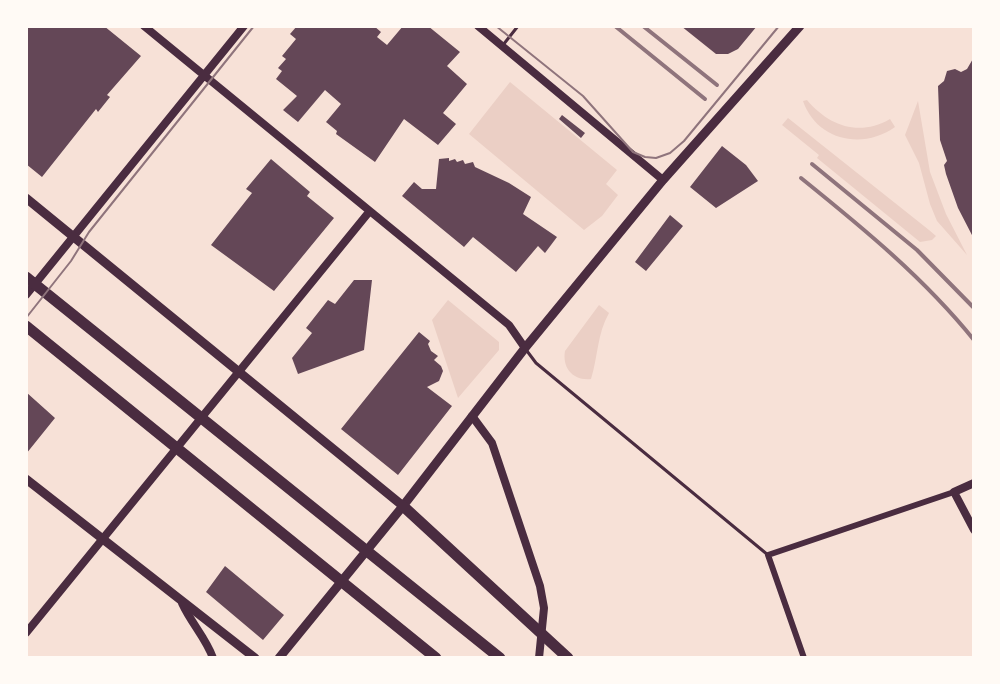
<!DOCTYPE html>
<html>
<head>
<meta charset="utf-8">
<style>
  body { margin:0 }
  #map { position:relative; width:1000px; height:684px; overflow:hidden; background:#f7e1d7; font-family:"Zilla Slab",serif }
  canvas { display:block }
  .frame { position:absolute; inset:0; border:28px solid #fffaf5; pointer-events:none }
</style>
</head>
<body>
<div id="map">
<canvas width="1000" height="684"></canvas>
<div class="frame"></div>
</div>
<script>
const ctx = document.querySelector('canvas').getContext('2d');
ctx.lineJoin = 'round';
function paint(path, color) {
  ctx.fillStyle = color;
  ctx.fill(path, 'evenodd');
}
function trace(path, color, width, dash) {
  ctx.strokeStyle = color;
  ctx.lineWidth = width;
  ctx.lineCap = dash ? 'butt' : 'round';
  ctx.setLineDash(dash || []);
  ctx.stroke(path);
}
paint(new Path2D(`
  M510,82L617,170L606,184L618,195L602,216L584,230L469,134Z
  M807,100C829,126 859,137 890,119L895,127C863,150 817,141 803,101Z
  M918,101L930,172L946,214L967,255L937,221L930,204L919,163L905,135Z
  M788,118L929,230L936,236L932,240L920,242L817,158L819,155L782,125Z
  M448,300L499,342V350L458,398L432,320Z
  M599,305L609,313C597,334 598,357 591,379C573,381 562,368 565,351Z`), '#ebcfc5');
paint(new Path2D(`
  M26,26H104L141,56L107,95L110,97L98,112L96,109L42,177L26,164Z
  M297,26H374L381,32L377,37L387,45L403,26H428L460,52L447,66L467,84L443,113L456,124L438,145L404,119L375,162L336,134L337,131L326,122L341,104L325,90L298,122L283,110L297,96L276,79L282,71L278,68L286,59L282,56L296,39L290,34Z
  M681,26H757L738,49L728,54H716Z
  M974,57V239L958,208L946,174L944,165L947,161L940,140L938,86L944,81L947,71L955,69L961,72L967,69Z
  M562,115L585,133L581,138L559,119Z
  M722,146L746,165L758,181L716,208L690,187Z
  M449,158V161L455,159L457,162L463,160L465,164L473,162L475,167L509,183L531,197L523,214L557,237L545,253L538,246L516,272L473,237L464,247L402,196L414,182L422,189H436L439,159Z
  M271,159L310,192L307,196L334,218L274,291L211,245L252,193L246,189Z
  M670,215L683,226L646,271L635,262Z
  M354,280H372L364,350L298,374L292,358L312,333L306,328L328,300L335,304Z
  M419,332L430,341L428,344L431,351L438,356L434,360L441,366L443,371L439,381L427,387L452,406L398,475L341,429Z
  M26,392L55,418L26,454Z
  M225,566L284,615L263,640L206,592Z`), '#644757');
trace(new Path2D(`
  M503,45L518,26
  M527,351L536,363L768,555`), '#4a2c40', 3);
trace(new Path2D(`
  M804,658L768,555L954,492`), '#4a2c40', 6);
trace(new Path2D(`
  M144,26L509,325L525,348
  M478,26L663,180
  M26,295L244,26
  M472,416L492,443L540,586L544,608L539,658
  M974,483L954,492L974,530
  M182,603C191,623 206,638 213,658
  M26,633L369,212`), '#4a2c40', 8);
trace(new Path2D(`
  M26,198L403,506
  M26,479L255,658
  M279,658L403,506L525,348L663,180L800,26`), '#4a2c40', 9);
trace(new Path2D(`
  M26,277L500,658
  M26,326L436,658
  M403,506L568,658`), '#4a2c40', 11);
trace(new Path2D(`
  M496,26L583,96L633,152L645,157L656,158L670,153L684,141L779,26
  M26,318L71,261L89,232L254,26`), '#8f747c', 2);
trace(new Path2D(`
  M615,26L705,99
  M643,26L717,85
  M812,164L917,250L974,308
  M801,178C863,228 924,278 974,340`), '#8f747c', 4);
</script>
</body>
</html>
